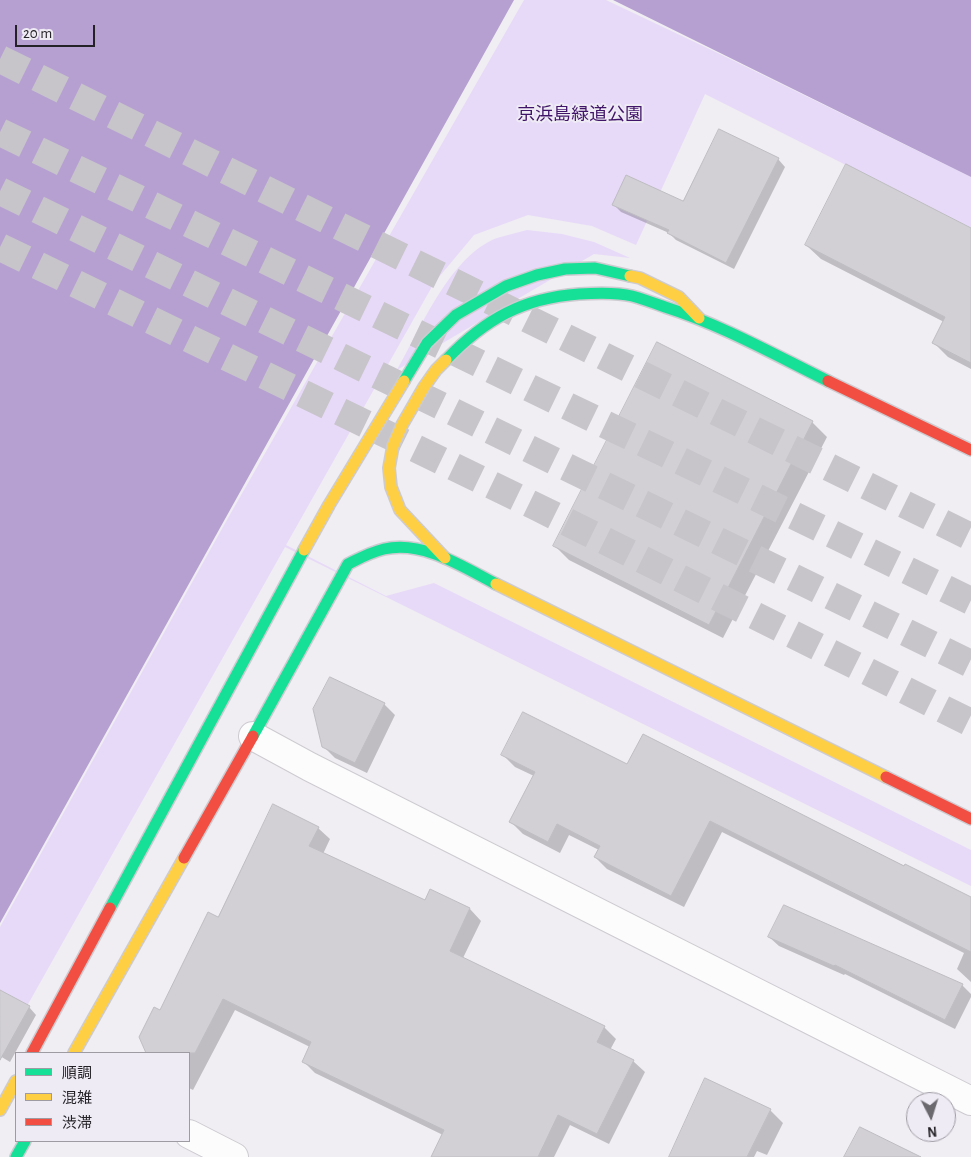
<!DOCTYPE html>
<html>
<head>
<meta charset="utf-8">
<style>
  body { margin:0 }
  #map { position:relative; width:971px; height:1157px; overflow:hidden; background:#f0edf3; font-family:"Alegreya Sans","Noto Sans JP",sans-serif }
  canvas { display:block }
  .legend { position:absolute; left:15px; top:1052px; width:175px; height:90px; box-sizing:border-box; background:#efebf5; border:1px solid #9e9ba2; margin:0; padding:6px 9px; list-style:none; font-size:15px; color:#242226 }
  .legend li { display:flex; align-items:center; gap:10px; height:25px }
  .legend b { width:25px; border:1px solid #9e9ba2 }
  .north { position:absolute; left:906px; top:1092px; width:50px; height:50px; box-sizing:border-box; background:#efebf5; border:1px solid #9e9ba2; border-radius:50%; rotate:175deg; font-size:14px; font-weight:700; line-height:20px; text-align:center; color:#242226 }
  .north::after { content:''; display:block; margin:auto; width:18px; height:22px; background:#6b696e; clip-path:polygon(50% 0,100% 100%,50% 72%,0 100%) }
  .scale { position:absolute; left:15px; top:25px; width:80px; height:22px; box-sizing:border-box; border:2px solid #242226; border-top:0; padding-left:6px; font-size:15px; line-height:18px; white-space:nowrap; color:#242226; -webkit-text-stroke:4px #efebf5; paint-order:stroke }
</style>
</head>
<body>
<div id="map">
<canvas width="971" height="1157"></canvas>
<ul class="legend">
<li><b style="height:6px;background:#16e098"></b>順調</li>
<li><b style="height:6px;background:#ffcf43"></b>混雑</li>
<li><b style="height:6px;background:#f24e42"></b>渋滞</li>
</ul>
<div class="north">N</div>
<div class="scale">20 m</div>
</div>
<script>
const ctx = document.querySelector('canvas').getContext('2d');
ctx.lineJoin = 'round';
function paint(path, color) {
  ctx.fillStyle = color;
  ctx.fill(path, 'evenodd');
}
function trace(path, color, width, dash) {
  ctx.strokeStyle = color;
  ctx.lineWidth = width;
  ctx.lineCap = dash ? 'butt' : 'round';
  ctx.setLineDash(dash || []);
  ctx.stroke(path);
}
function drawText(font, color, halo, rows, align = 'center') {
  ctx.font = font + ' "Alegreya Sans","Noto Sans JP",sans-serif';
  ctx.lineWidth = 4;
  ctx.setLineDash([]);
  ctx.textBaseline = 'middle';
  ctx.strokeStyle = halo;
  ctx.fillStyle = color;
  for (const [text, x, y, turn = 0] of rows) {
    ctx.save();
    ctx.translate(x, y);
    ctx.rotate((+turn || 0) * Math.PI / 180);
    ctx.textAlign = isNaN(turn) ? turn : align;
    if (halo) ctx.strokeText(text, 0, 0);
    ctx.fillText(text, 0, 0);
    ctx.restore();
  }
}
paint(new Path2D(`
  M524,0H606L724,56L971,177V228L705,94L636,245L592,226L528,215L474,235L434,283L286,545L386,596L434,583L971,850V886L285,547L0,1054V927L228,518Z
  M527,230L562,234L594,242L630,258L594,254L397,370C421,328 450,256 497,238C507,235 517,233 527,230Z`), '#e7daf8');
paint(new Path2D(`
  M0,0H514L0,923Z
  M613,0H971V177Z`), '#b6a0d2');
paint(new Path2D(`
  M778,159L785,167L734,269L676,240L669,233L621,212L613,204L684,203Z
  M971,231V369L948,357L933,342L944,322L821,259L806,245Z
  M812,422L827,437L723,638L569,560L555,546Z
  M384,704L395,715L367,773L335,758L323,746Z
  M643,736L971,899V982L957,969L964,953L722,832L684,907L607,869L595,857L599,850L569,835L560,853L523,834L511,822L534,776L515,767L503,755L628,765Z
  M318,828L330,839L323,854L425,901L430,891L470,909L481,921L463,958L604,1027L616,1039L610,1050L633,1061L645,1072L609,1144L570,1125L554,1157H432L443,1135L315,1073L303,1061L310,1047L235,1010L193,1090L189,1088V1053H147L140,1037L161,1011L218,918Z
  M784,906L962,985L971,994V997L955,1029L845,974L844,975L779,946L769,937Z
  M0,991L29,1007L36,1015L10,1062L0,1056Z
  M706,1079L770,1110L783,1123L767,1155L757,1151L754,1157H670Z`), '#0003');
const building = new Path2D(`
  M719,129L779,158L726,263L667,233L669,230L612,205L626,175L683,201Z
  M846,164L971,228V363L932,343L945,317L805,245Z
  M657,342L813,421L709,625L553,546Z
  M330,677L385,703L355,763L322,747L313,709Z
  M523,712L627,764L643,734L904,866L905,864L971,897V952L710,821L671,896L594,857L600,846L557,824L548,842L509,822L535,772L501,755Z
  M273,804L319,827L309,846L425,900L430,889L470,908L450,951L605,1026L597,1042L634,1060L597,1134L558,1115L538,1157H431L444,1130L302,1062L311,1042L223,999L195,1053H146L139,1037L154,1007L160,1010L208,912L218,917Z
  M784,905L963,984L945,1020L835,965L834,966L768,937Z
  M0,990L30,1006L0,1060Z
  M705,1078L771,1109L747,1157H669Z
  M860,1127L921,1157H844Z`);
paint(building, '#d2d0d5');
trace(building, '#bebdc1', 1);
trace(new Path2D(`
  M0,59L971,537
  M0,132L971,601
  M0,191L971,664
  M0,247L537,507L971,723`), '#c7c4ca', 28, [28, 14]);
const street = new Path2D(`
  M253,736L310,767L971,1101
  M189,1134L234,1157`);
const fast = new Path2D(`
  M446,360C485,319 523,298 579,294C596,293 616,292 632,296C643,299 654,303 665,307C722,325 775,355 828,381
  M404,381L427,343L456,315L506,286L537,275L565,269L595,268L630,276
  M253,736L348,564C360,558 371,552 384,549C423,540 463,567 496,584
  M110,908L304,550
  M16,1157L25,1141`);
const slow = new Path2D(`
  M630,276L640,278L679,297L699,318
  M304,550L329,505L404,381
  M445,558L400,510L391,487L389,468L393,446L402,425L424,387L436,370L446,360
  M496,584L886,777
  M74,1053L184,858
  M0,1110L16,1081`);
const jam = new Path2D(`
  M828,381L971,450
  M886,777L971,819
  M184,858L253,736
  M32,1053L110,908`);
trace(street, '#cdcbd0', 30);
trace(fast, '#cdcbd0', 14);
trace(slow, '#cdcbd0', 14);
trace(jam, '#cdcbd0', 14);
trace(street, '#fdfcfd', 28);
trace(fast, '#16e098', 11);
trace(slow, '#ffcf43', 11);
trace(jam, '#f24e42', 11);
drawText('18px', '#401468', '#efebf5', [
  ["京浜島緑道公園",580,115]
]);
</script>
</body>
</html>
